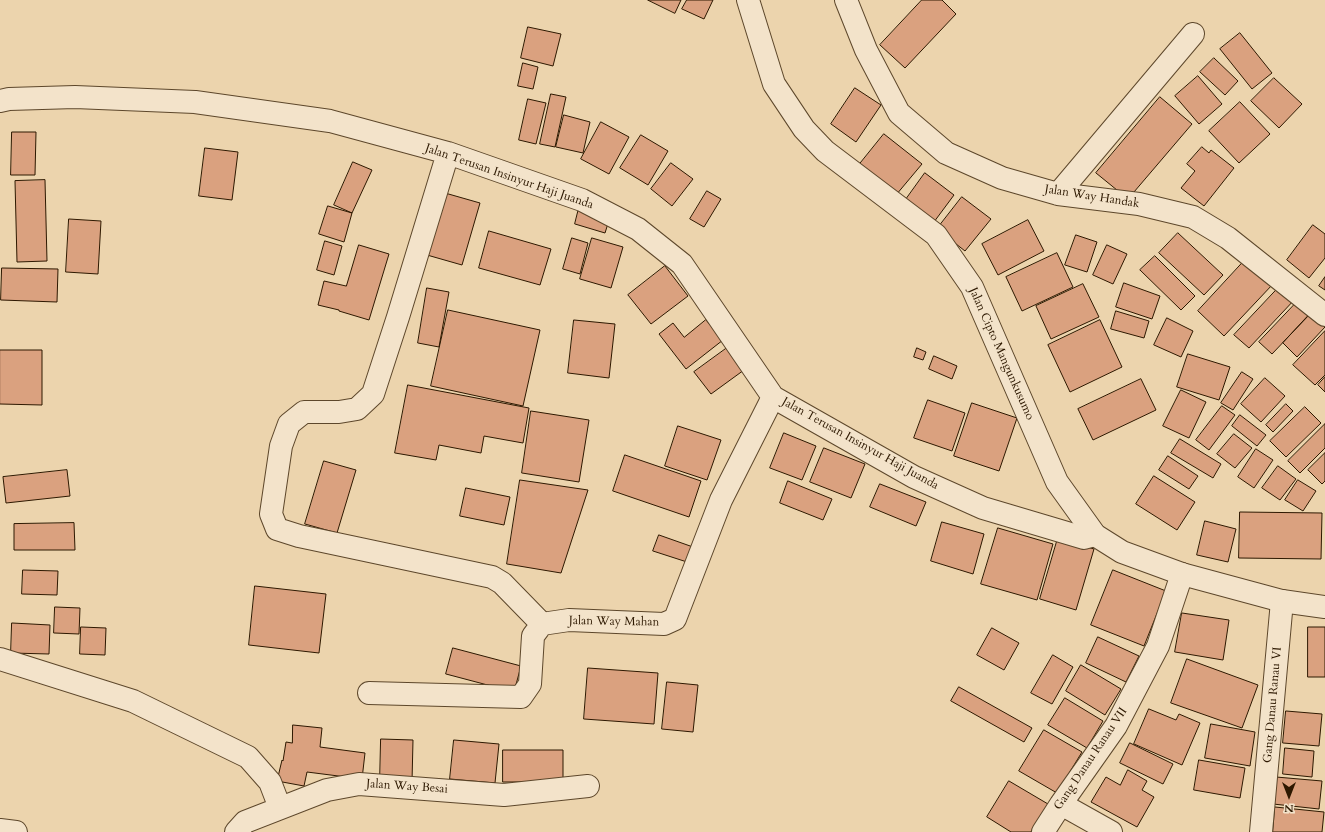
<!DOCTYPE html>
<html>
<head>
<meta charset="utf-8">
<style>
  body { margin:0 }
  #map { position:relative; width:1325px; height:832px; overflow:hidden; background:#ecd4ad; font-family:Cardo,serif }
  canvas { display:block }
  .north { position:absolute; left:1269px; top:776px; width:40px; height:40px; -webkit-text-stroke:3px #f3e3ca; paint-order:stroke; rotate:180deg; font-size:11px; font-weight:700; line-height:16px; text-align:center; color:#2d1800 }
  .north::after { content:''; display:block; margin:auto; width:14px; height:18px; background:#2d1800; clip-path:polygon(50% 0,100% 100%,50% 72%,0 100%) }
</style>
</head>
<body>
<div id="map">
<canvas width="1325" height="832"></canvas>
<div class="north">N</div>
</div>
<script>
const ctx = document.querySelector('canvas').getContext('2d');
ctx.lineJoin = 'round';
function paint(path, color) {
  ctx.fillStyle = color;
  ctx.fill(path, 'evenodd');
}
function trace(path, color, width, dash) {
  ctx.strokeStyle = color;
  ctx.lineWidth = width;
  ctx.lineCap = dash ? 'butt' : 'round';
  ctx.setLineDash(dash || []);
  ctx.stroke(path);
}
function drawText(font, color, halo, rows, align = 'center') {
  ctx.font = font + ' Cardo,serif';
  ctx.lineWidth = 3;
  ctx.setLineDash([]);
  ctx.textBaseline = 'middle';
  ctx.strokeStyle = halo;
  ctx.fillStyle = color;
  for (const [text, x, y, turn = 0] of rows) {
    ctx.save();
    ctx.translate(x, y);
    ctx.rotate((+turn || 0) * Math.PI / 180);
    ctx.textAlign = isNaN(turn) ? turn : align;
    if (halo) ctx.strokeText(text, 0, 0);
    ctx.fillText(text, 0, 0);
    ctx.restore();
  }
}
const building = new Path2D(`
  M648,0H681L675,13Z
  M687,0H713L704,19L682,9Z
  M922,0H942L956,14L905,68L880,45Z
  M528,27L561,34L553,66L521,58Z
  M1240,33L1272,73L1252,89L1220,49Z
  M1214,58L1238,81L1225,95L1200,72Z
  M523,63L538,67L533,89L518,86Z
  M1198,76L1222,104L1199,124L1175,96Z
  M1274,78L1302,104L1279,128L1251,101Z
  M855,88L881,105L856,142L831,124Z
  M551,94L566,97L555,147L540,144Z
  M1160,97L1192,124L1128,199L1096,173Z
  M528,99L546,103L536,144L519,140Z
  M1240,102L1270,134L1239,163L1209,131Z
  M564,115L590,122L583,153L556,147Z
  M601,122L629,137L609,174L581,159Z
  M12,132H36L35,175H11Z
  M884,134L922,164L896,195L859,165Z
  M641,135L668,151L648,185L620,168Z
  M1202,147L1209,153L1211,150L1234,168L1204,206L1181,188L1195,171L1187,164Z
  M205,148L238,152L232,200L199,196Z
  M353,162L372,170L352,213L334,205Z
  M671,163L693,179L672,206L651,189Z
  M925,173L954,195L931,226L902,205Z
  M45,180L47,261L17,262L15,181Z
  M707,191L721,199L704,227L690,219Z
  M445,193L480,203L462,265L427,255Z
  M962,197L991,219L965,251L937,229Z
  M580,204L610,217L605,233L575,224Z
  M328,206L352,213L344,242L319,234Z
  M69,219L101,221L98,274L66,272Z
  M1028,220L1044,251L998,275L982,244Z
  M1313,225L1325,234V258L1309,278L1287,260Z
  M489,231L551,249L540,285L479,268Z
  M1178,233L1223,275L1204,295L1159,253Z
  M1076,235L1097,242L1087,272L1065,265Z
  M572,238L588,243L580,274L563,269Z
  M592,238L623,247L611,288L580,279Z
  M325,241L342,246L334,275L317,270Z
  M359,245L389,254L369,320L339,311V310L318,305L324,281L346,286Z
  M1107,245L1127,254L1113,284L1093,275Z
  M1057,253L1073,287L1022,311L1006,277Z
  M1155,256L1195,296L1181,310L1140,270Z
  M1246,259L1273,284L1224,336L1198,311Z
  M665,266L688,296L651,324L628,295Z
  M2,268L58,269L57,302L1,300Z
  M1325,277V290L1319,286Z
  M1124,283L1160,296L1152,319L1116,307Z
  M1083,284L1099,317L1051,339L1036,306Z
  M1282,284L1296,298L1249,348L1234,335Z
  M427,288L449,292L439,347L418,343Z
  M1297,302L1310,314L1272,354L1259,342Z
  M448,310L540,330L523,406L431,386Z
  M1116,311L1149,321L1144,338L1111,329Z
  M1310,314L1325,327L1297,357L1283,343Z
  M1167,318L1193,331L1181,357L1154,345Z
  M574,320L615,324L609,378L568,373Z
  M706,320L723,340L686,369L659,334L673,323L684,337Z
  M1100,320L1122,367L1070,392L1048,345Z
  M1325,331V375L1315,385L1293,365Z
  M727,348L744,370L711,394L694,372Z
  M917,348L926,352L923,360L914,357Z
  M0,350H42V405L0,404Z
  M1188,354L1230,367L1219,400L1177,387Z
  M934,356L957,366L952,379L929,369Z
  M1242,372L1253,379L1233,410L1221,403Z
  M1325,377V392L1318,385Z
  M1265,378L1285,396L1261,422L1241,404Z
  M1141,379L1156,410L1093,440L1078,409Z
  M408,385L529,408L523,443L484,436L481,453L439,445L436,460L395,453Z
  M1181,390L1206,402L1189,438L1163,426Z
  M928,400L965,413L952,451L914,438Z
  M972,403L1017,418L999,471L954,456Z
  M1286,404L1293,411L1273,432L1266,425Z
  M1222,406L1235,415L1209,450L1196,440Z
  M1305,407L1321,423L1286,457L1270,441Z
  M531,411L589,420L579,482L522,473Z
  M1240,415L1266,435L1257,446L1232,426Z
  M1325,424V448L1300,473L1288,461Z
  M678,426L721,440L707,480L665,466Z
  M784,433L816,446L802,480L770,468Z
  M1234,434L1252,448L1235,468L1217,454Z
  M1180,439L1221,464L1213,478L1171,453Z
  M824,448L865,464L851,498L810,482Z
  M1256,449L1273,460L1254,488L1238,477Z
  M1325,453V481L1322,484L1308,470Z
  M625,455L701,481L689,517L613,491Z
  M1168,456L1198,476L1189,489L1159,470Z
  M324,461L356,470L337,533L305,524Z
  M1278,466L1296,479L1280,500L1262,488Z
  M67,470L70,496L6,503L3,477Z
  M1154,476L1195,502L1177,530L1136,504Z
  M520,480L588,490L561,573L507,564Z
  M1298,480L1316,491L1303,511L1285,500Z
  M788,481L832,499L823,520L780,503Z
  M880,484L926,502L916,526L870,507Z
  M466,488L510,497L504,525L460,516Z
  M1240,512L1322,513L1321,559L1239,558Z
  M1205,521L1236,529L1228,562L1197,555Z
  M942,522L984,534L973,574L931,561Z
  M74,523L75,550H14V524Z
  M998,528L1053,544L1037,600L981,584Z
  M659,535L693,547L687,562L653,551Z
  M1058,538L1094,549L1076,610L1040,599Z
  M23,570L58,571L57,595L22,594Z
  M1113,570L1166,591L1144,646L1091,625Z
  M255,586L326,594L319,653L249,645Z
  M55,607L80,608L79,634L54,633Z
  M1182,613L1229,620L1223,660L1175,652Z
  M12,623L50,625L49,654L11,653Z
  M81,627L106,628L105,655L80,654Z
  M1308,627H1325V677H1308Z
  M992,628L1019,643L1004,670L977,655Z
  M1098,637L1139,656L1126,682L1086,663Z
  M453,648L521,666L514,692L446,674Z
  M1053,655L1073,667L1052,704L1031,693Z
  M1187,659L1258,685L1242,728L1171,703Z
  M1081,665L1121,689L1105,715L1066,691Z
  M588,668L658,673L654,724L584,719Z
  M667,682L698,685L693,732L662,729Z
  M959,687L1032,728L1024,742L951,701Z
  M1065,698L1103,721L1087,748L1048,725Z
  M1149,709L1176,720L1179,714L1200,723L1182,765L1134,744Z
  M1286,711L1322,714L1319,746L1283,743Z
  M1211,724L1255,732L1250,766L1205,758Z
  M293,725L322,728L320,747L365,753L362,779L307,772L304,786L277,781L282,760L283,761L286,742L292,743Z
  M1044,730L1082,752L1057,793L1019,771Z
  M381,739L413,740L412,782L380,781Z
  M454,740L499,744L495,783L450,779Z
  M1130,743L1173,764L1163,784L1120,763Z
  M1285,748L1314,751L1312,777L1283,774Z
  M503,750H563V782H503Z
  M1199,760L1245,768L1240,798L1194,790Z
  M1128,770L1147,781L1142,790L1154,797L1137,827L1091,802L1106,777L1120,785Z
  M1276,777L1322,781L1319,809L1273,804Z
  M1009,781L1048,804L1031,832H1011L987,817Z
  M1275,807L1324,812L1322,832H1273Z`);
paint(building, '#daa17f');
trace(building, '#2d1800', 1);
const minor = new Path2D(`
  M846,0L866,50L899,113L946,153L1002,178L1058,194L1139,204L1193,217L1228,238L1325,315
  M0,101L9,99L75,97L195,102L330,121L448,153L582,200L638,229L682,264L773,397L914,477L983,508L1084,538L1095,535
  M448,153L398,317L373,394L357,409L339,412H304L289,424L281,446L271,514L277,529L299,536L492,577L502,583L542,624
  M1058,194L1193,34
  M0,659L133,701L248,757L270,782L280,808
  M369,693L521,697L530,684L533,636L542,624L569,620L664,624L675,619L721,500L773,397
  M1061,804L1111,832
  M0,830L16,832
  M236,832L245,822L327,790L359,784L504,795L588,786
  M1043,832L1061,804L1116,726L1158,646L1182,574
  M1261,832L1282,601`);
const tertiary = new Path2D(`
  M748,0L774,84L804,129L825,151L936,235L972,287L1057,482L1095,535L1122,552L1182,574L1282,601L1325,607`);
trace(minor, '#5d472b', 24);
trace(tertiary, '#5d472b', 24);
trace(minor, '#f3e3ca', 22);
trace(tertiary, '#f3e3ca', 22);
drawText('12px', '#2d1800', '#f3e3ca', [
  ["Jalan Terusan Insinyur Haji Juanda",509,177,19],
  ["Jalan Way Handak",1092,197,9],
  ["Jalan Cipto Mangunkusumo",1001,354,66],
  ["Jalan Terusan Insinyur Haji Juanda",860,444,29],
  ["Jalan Way Mahan",614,622,1],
  ["Gang Danau Ranau VI",1273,705,-85],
  ["Gang Danau Ranau VII",1091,759,-56],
  ["Jalan Way Besai",407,787,4]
]);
</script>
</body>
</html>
